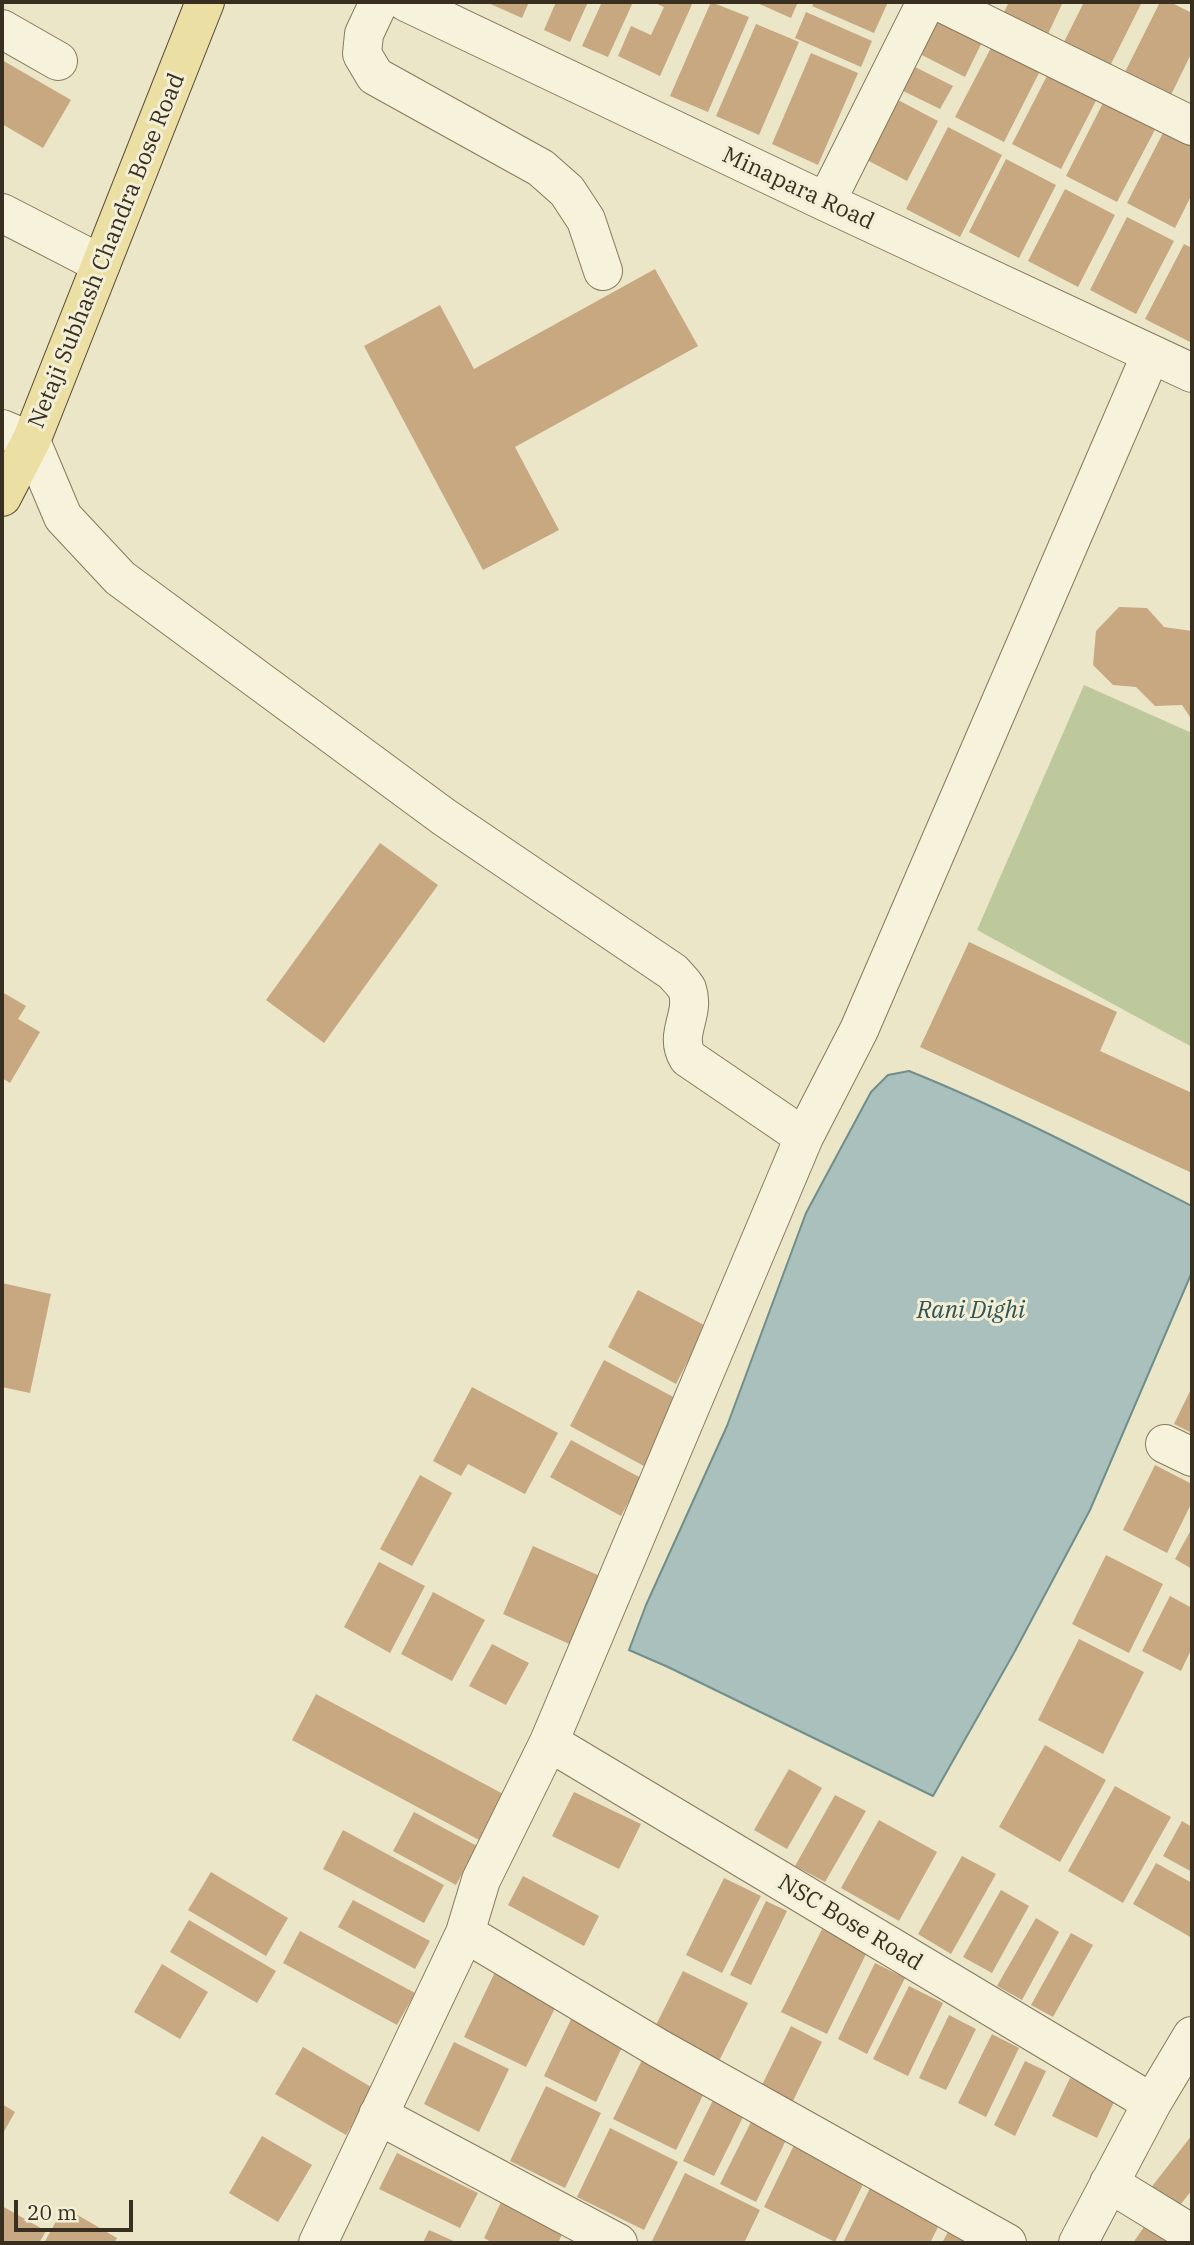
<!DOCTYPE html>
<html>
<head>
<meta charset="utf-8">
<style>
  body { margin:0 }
  #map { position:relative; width:1194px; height:2245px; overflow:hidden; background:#ebe6c8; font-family:"IBM Plex Serif",serif }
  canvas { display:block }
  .frame { position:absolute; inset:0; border:4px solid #382f21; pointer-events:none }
  .scale { position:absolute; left:14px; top:2200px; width:119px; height:32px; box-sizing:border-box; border:4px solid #382f21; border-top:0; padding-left:9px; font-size:21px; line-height:24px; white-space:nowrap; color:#382f21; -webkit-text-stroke:5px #f3efd7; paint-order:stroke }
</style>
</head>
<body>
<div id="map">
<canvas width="1194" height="2245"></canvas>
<div class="frame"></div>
<div class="scale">20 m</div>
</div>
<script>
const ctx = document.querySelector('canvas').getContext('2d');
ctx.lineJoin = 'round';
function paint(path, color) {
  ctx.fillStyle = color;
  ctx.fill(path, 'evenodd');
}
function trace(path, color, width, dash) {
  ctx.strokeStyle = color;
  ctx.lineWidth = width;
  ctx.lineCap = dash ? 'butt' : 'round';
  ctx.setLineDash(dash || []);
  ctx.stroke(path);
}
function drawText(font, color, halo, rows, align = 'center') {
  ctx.font = font + ' "IBM Plex Serif",serif';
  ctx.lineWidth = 6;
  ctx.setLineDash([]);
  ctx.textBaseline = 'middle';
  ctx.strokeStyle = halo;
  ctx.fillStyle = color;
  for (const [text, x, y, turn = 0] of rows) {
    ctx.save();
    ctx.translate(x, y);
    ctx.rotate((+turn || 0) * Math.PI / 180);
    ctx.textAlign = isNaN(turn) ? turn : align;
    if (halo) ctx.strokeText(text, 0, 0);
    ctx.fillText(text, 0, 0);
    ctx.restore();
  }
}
paint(new Path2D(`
  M1084,685L1192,733V1047L977,930Z`), '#bdc99d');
const water = new Path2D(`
  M909,1071C1006,1110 1099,1159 1192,1206V1272L1090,1510L1015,1651L933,1796L668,1667L629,1650L646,1605L727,1426L806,1213L871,1092L888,1075Z`);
paint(water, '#a9c0bc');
trace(water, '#708e8b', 2);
paint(new Path2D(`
  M486,2H529L522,18Z
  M556,2H588L570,42L544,30Z
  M602,2H633L608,57L582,46Z
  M653,2H693L660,76L618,56L631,26L651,35L664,7Z
  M711,2L749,17L708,112L670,96Z
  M755,2H798L791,18Z
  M814,2H888L874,33L812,6Z
  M1009,2H1063L1047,36L1003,14Z
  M1084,2H1142L1108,70L1062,46Z
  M1160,2H1170L1192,13V52L1169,99L1123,76Z
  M932,11L984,38L965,77L912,50Z
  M806,12L872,41L861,67L795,38Z
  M756,24L799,42L759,135L716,116Z
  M994,42L1042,67L1004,142L955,117Z
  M811,53L858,73L818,165L772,144Z
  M2,60L71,100L43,148L2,124Z
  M909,64L953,86L940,109L897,88Z
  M1051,68L1100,93L1061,169L1012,144Z
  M1107,95L1159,122L1117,202L1066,176Z
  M898,100L938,121L907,181L867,160Z
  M1167,125L1192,138V194L1175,228L1127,203Z
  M948,127L1002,155L960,237L906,209Z
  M1006,159L1056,185L1019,258L969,232Z
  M1065,189L1115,215L1078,287L1028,261Z
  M1127,217L1174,241L1136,314L1090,290Z
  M1184,244L1192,248V343L1145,319Z
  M655,269L698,346L515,447L559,530L483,570L364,346L440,305L474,369Z
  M1119,607L1147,608L1164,627L1192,631V720L1182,705L1155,706L1136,687L1113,685L1093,665L1096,631Z
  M380,843L438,885L324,1043L266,1000Z
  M969,942L1117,1012L1100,1051L1192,1093V1173L920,1047Z
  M2,992L26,1006L18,1019L40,1032L10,1083L2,1078Z
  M2,1283L51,1294L30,1393L2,1387Z
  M638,1290L706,1326L676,1384L608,1347Z
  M604,1360L679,1400L644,1466L570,1426Z
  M472,1387L558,1433L525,1494L468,1464L461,1476L433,1461Z
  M1192,1387V1433L1174,1424Z
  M571,1440L641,1478L621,1516L550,1477Z
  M1155,1465L1192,1484V1502L1167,1553L1123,1530Z
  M420,1475L452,1493L412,1566L380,1549Z
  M1192,1528V1569L1175,1559Z
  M533,1546L609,1580L578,1648L503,1614Z
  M1106,1555L1163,1584L1129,1653L1072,1624Z
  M379,1562L425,1586L390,1653L344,1627Z
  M433,1592L485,1620L452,1681L401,1654Z
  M1170,1596L1192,1608V1648L1181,1671L1142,1651Z
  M1079,1639L1144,1672L1103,1754L1038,1720Z
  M492,1644L529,1663L506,1705L469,1686Z
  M316,1694L505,1795L481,1841L292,1740Z
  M1045,1745L1106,1780L1060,1862L999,1827Z
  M789,1769L822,1788L787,1849L754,1830Z
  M1115,1786L1171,1817L1123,1903L1068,1871Z
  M574,1792L641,1824L619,1869L552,1836Z
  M835,1795L866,1811L825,1882L795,1866Z
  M414,1812L477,1846L456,1885L393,1851Z
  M879,1820L937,1852L899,1921L841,1888Z
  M1182,1821L1192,1827V1872L1163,1856Z
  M343,1830L444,1885L424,1923L323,1869Z
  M962,1856L996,1874L951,1954L918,1934Z
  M1156,1863L1192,1883V1938L1133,1904Z
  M211,1872L288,1918L266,1956L188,1910Z
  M523,1876L599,1916L584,1946L508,1905Z
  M724,1878L761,1896L722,1973L686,1955Z
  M1001,1890L1029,1906L992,1973L963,1957Z
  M353,1900L430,1941L415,1969L338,1927Z
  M766,1901L787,1911L751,1985L730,1975Z
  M1036,1918L1059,1932L1022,2000L997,1986Z
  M189,1920L276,1971L257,2003L170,1952Z
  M822,1929L867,1952L827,2034L781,2012Z
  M300,1931L415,1993L397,2025L283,1963Z
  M1071,1933L1093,1945L1053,2017L1031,2005Z
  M875,1963L905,1978L867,2054L838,2039Z
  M162,1964L208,1992L180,2039L134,2012Z
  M683,1971L748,2003L716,2067L651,2035Z
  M495,1972L558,2002L526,2067L464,2037Z
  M909,1986L943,2003L908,2076L873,2059Z
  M573,2015L625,2041L596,2102L544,2076Z
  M949,2015L976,2029L946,2090L919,2078Z
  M791,2026L822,2042L792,2103L761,2087Z
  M992,2034L1019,2048L986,2117L958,2103Z
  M454,2042L509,2069L479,2132L424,2104Z
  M303,2047L373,2088L346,2135L275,2094Z
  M644,2056L707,2087L676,2150L613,2119Z
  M1025,2061L1046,2071L1015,2136L994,2125Z
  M1070,2078L1115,2100L1097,2138L1052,2116Z
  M546,2086L601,2113L565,2188L510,2161Z
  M715,2096L746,2111L714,2176L683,2161Z
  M2,2104L15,2112L2,2135Z
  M753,2118L788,2136L756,2202L720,2184Z
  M610,2128L678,2162L644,2230L577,2197Z
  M1192,2135V2190L1177,2209L1150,2189Z
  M262,2136L312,2165L278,2222L229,2193Z
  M796,2141L867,2176L835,2242L764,2207Z
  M397,2153L478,2193L460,2228L379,2189Z
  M685,2173L760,2210L744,2243H657L652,2241Z
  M871,2186L941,2221L930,2243H843Z
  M502,2200L564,2230L558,2243H493L484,2238Z
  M2,2206L46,2231L39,2243H2Z
  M64,2207L117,2238L114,2243H44Z
  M1146,2224L1176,2243H1133Z
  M429,2230L458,2243H423Z
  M949,2230L976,2243H942Z`), '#c7a881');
const minor = new Path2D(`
  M379,2L364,34L362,54L375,76L541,168L567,191L586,220L603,271
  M406,2L826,202L1192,373
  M940,2L1192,126
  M2,29L58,61
  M826,202L926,2
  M2,213L101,264
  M2,429L31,441L63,517L120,578L444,817L673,972C677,977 684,983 687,989C696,1015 673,1034 688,1058L804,1137
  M1165,1444L1192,1457
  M549,1742L1152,2103
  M465,1933L658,2048L1007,2243
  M378,2115L618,2243
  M1109,2183L1192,2234
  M318,2243L465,1933L481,1880L549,1742L804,1137L859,1030L1151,354
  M1078,2243L1152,2103L1192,2036`);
const major = new Path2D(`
  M2,497L31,441L205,2`);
trace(minor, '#86795e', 40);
trace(major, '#554732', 40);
trace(minor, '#f7f2db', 38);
trace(major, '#ebdfa4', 38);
drawText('23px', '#382f21', '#f3efd7', [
  ["Minapara Road",798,189,25],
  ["Netaji Subhash Chandra Bose Road",107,251,-68],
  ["NSC Bose Road",850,1923,31]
]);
drawText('italic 24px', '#315356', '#f3efd7', [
  ["Rani Dighi",971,1311]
]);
</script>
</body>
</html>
